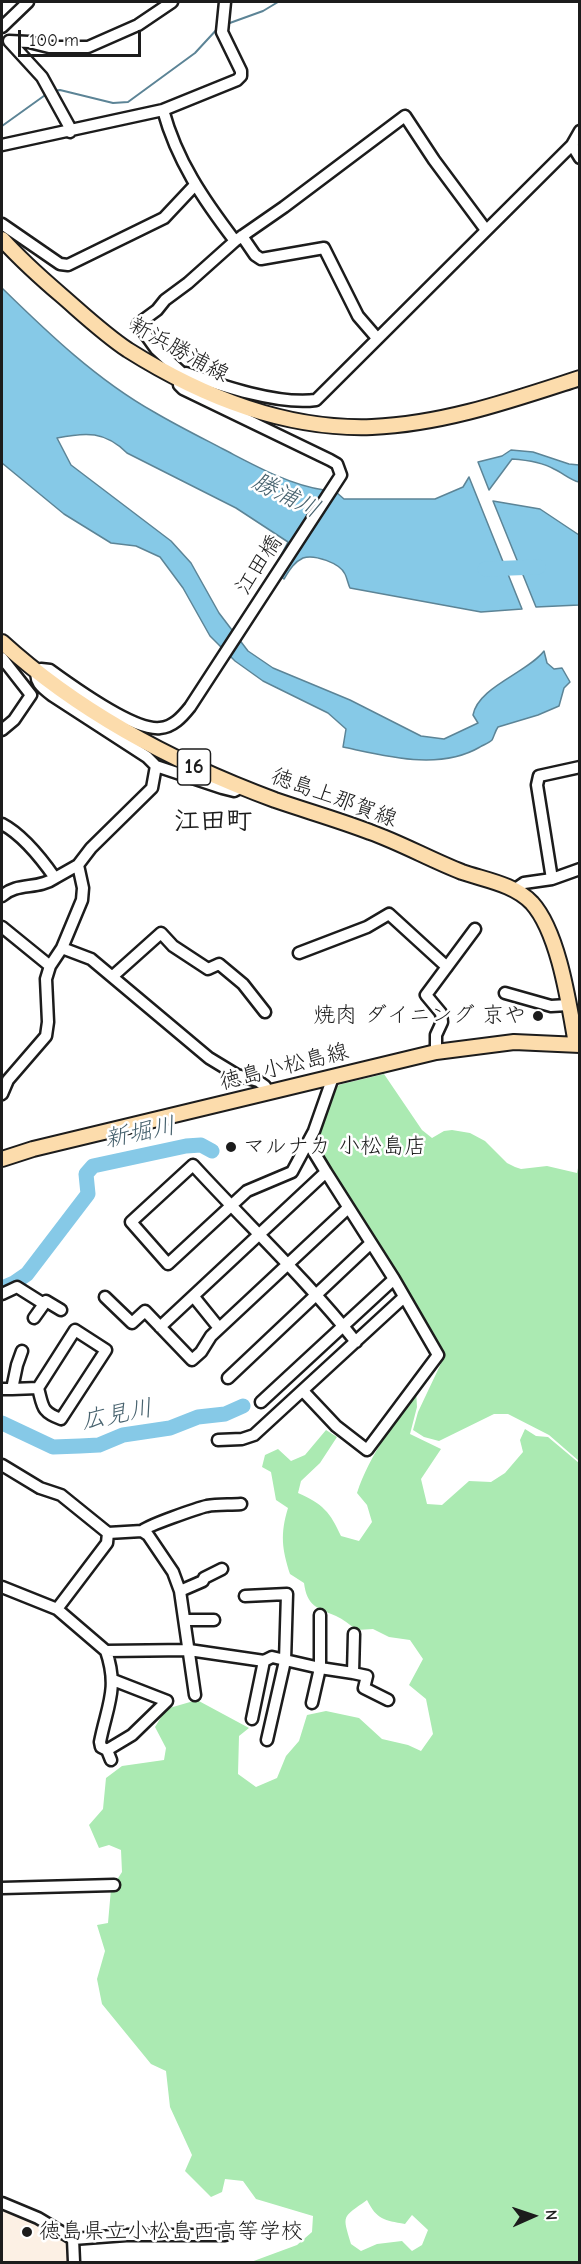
<!DOCTYPE html>
<html>
<head>
<meta charset="utf-8">
<style>
  body { margin:0 }
  #map { position:relative; width:581px; height:2264px; overflow:hidden; background:#fff; font-family:"Comic Neue",sans-serif }
  canvas { display:block }
  .frame { position:absolute; inset:0; border:3px solid #1c1c1c; pointer-events:none }
  .north { position:absolute; left:503px; top:2186px; width:60px; height:60px; -webkit-text-stroke:4px #fff; paint-order:stroke; rotate:87deg; font-size:16px; font-weight:700; line-height:24px; text-align:center; color:#1c1c1c }
  .north::after { content:''; display:block; margin:auto; width:21px; height:27px; background:#1c1c1c; clip-path:polygon(50% 0,100% 100%,50% 72%,0 100%) }
  .scale { position:absolute; left:18px; top:30px; width:123px; height:27px; box-sizing:border-box; border:3px solid #1c1c1c; border-top:0; padding-left:8px; font-size:18px; line-height:21px; white-space:nowrap; color:#1c1c1c; -webkit-text-stroke:4px #fff; paint-order:stroke }
</style>
</head>
<body>
<div id="map">
<canvas width="581" height="2264"></canvas>
<div class="frame"></div>
<div class="north">N</div>
<div class="scale">100 m</div>
</div>
<script>
const ctx = document.querySelector('canvas').getContext('2d');
ctx.lineJoin = 'round';
function paint(path, color) {
  ctx.fillStyle = color;
  ctx.fill(path, 'evenodd');
}
function trace(path, color, width, dash) {
  ctx.strokeStyle = color;
  ctx.lineWidth = width;
  ctx.lineCap = dash ? 'butt' : 'round';
  ctx.setLineDash(dash || []);
  ctx.stroke(path);
}
function drawText(font, color, halo, rows, align = 'center') {
  ctx.font = font + ' "Comic Neue","Klee One",sans-serif';
  ctx.lineWidth = 5;
  ctx.setLineDash([]);
  ctx.textBaseline = 'middle';
  ctx.strokeStyle = halo;
  ctx.fillStyle = color;
  for (const [text, x, y, turn = 0] of rows) {
    ctx.save();
    ctx.translate(x, y);
    ctx.rotate((+turn || 0) * Math.PI / 180);
    ctx.textAlign = isNaN(turn) ? turn : align;
    if (halo) ctx.strokeText(text, 0, 0);
    ctx.fillText(text, 0, 0);
    ctx.restore();
  }
}
paint(new Path2D(`
  M2,2207L25,2215L71,2243L70,2262H2Z`), '#fcf0e4');
paint(new Path2D(`
  M384,1074L422,1130L432,1138L444,1131L452,1130L470,1133L485,1141L507,1163L515,1167L521,1169L547,1166L577,1173L579,1163V1461L549,1435L508,1414H494L439,1441L424,1437L413,1430L418,1412L444,1357L422,1318L312,1143L337,1086L342,1084Z
  M416,1390L417,1407L410,1434L441,1449L421,1479L427,1504L442,1505L469,1481L491,1482L505,1473L523,1452L520,1440L525,1429L536,1436L548,1437L579,1463V2262H251L297,2245L312,2232L313,2216L256,2199L243,2181L225,2179L222,2192L211,2197L185,2171L192,2155L170,2107L166,2071L151,2064L102,2004L97,1979L105,1951L97,1925L108,1923L111,1889L122,1872L121,1850L109,1845L99,1848L89,1825L103,1809L106,1778L122,1766L164,1760L166,1748L155,1727L166,1709L197,1700L249,1728L239,1736L238,1774L256,1787L277,1778L286,1756L299,1741L307,1715L326,1711L359,1718L382,1739L408,1745L421,1751L433,1734L426,1699L409,1685L423,1659L410,1640L389,1637L373,1629L357,1630C350,1625 343,1619 336,1616C317,1608 307,1606 304,1583L290,1574C282,1549 280,1534 288,1508L276,1500L271,1472L262,1467L265,1455L278,1449L291,1461L305,1455L326,1430L337,1437L320,1463L301,1481L298,1493C323,1504 330,1512 341,1536L359,1541L372,1522L367,1505L357,1493C370,1454 394,1424 416,1390ZM367,2200C377,2220 384,2220 405,2224L412,2215L428,2230L422,2245L412,2251L402,2241L377,2244L361,2251L351,2244C342,2214 342,2218 367,2200Z`), '#abeab2');
const water = new Path2D(`
  M2,288C48,333 97,380 154,412C176,425 200,437 223,449C254,465 289,485 324,490L327,488L336,492L344,499H435L463,487L469,477L522,609L481,612L350,588C348,584 347,578 345,574C340,563 314,554 303,558C294,562 289,571 284,579L273,570L288,542L236,508L127,453C105,431 86,432 57,438L71,465L171,541L191,563L219,613L248,651L273,668L350,700L421,736L444,739L478,723L473,715C478,687 527,673 544,651L547,663L554,669L562,668L570,682L564,688L559,706L538,715L498,727C495,731 494,737 492,740C489,743 483,745 480,747C439,771 386,756 343,747L346,729L328,713L263,681L235,661L210,636L183,588L160,557L136,546L111,543L64,514L2,463Z
  M511,450L533,452L569,464L579,465V482C570,480 563,473 554,469C542,462 526,460 512,459L489,490L478,462L502,456Z
  M493,501L540,509L579,535V605L536,607Z`);
paint(water, '#86c9e7');
trace(water, '#5c8496', 1.5);
trace(new Path2D(`
  M227,24L263,11L278,2
  M53,91L60,90L113,103L128,102L195,53L219,27
  M2,126L48,93`), '#5c8496', 2);
trace(new Path2D(`
  M485,569L538,567
  M2,1288L14,1283L27,1274L88,1194L86,1174L93,1166L186,1146L201,1145L212,1151
  M2,1423L53,1447L80,1446L99,1445L123,1435L170,1428L198,1417L225,1414L243,1406`), '#86c9e7', 15);
const minor = new Path2D(`
  M2,27L28,2
  M163,110C177,161 203,199 235,241
  M70,132L69,126L42,77L9,41L29,42L49,47H88L138,25L172,2
  M2,145L163,110L237,80L241,76V71L222,32L225,2
  M572,145L580,158
  M2,224L60,264L68,265L164,218L195,185
  M242,236L255,255L261,259L324,248L358,316L377,338
  M183,374L156,349L138,324L157,310L165,300L188,283L235,241L284,207L405,116L434,160L486,230
  M2,658L31,695L14,720L2,730
  M242,787L234,791L222,788L156,766L147,757L53,696C45,690 29,679 41,669L50,670C72,686 134,731 160,728C173,727 182,717 190,707L341,475L337,464L330,460L183,389L179,385V378L186,373C222,386 278,405 316,400L572,145L580,131
  M2,824C23,835 41,858 55,878L78,865
  M552,879L580,869
  M514,890L524,883L552,879L537,785L539,776L580,767
  M2,896C17,882 38,890 55,878
  M2,927L50,966
  M62,948L91,959L209,1058L237,1075L258,1081L265,1086L268,1093
  M299,953L367,927L389,914L447,967
  M113,976L161,933L173,946L208,969L219,964L243,984L265,1012
  M505,993L551,1006L568,1005
  M436,1052V1035L442,1022L441,1013L426,995L475,929
  M333,1077L314,1131L292,1172L247,1191L168,1264L131,1222L193,1165C247,1224 306,1279 356,1342
  M2,1094L8,1080L46,1036L48,1022L46,979L50,966L62,948L82,900L83,888L78,865L91,848L152,788L156,766
  M2,1294L17,1287L44,1304L46,1301L61,1310
  M105,1297L132,1323L145,1311L192,1360L201,1352L211,1336L348,1208
  M194,1297L219,1328
  M34,1318L44,1304
  M160,1327L326,1172L312,1149L307,1145
  M228,1378L371,1243
  M2,1389H12L17,1365L22,1351
  M12,1389L38,1388L75,1330L106,1350L61,1419C41,1412 43,1406 38,1388
  M303,1391L336,1426L367,1450L438,1355L394,1279
  M261,1402L394,1279L326,1172
  M218,1440L242,1439L254,1435L404,1297
  M2,1465L40,1488L61,1495L108,1533L142,1531C146,1526 198,1508 207,1506C218,1504 230,1505 241,1504
  M142,1531L148,1535L173,1572L180,1591L195,1695
  M2,1587L57,1609L106,1651L189,1650L264,1661L272,1657L320,1668L312,1703
  M180,1591L203,1581L204,1578L222,1569
  M245,1596L287,1594L285,1661L267,1740
  M57,1609L107,1543L108,1533
  M320,1615V1668L353,1673
  M185,1620H214
  M354,1634L353,1673L367,1676L364,1688L388,1700
  M106,1651C119,1689 107,1706 100,1742L101,1747L107,1750
  M252,1719L264,1661
  M111,1760L107,1750L132,1735L167,1701L113,1680
  M2,1888L114,1885
  M2,2203L38,2218L73,2239L126,2235H225
  M73,2239L74,2262`);
const major = new Path2D(`
  M2,239C20,259 40,277 61,295C83,314 104,334 128,350C201,396 284,430 372,427C444,424 512,400 580,378
  M2,642C81,714 175,763 275,800C307,811 339,820 370,832C401,843 431,860 462,872C485,880 514,884 532,903C559,933 569,1005 576,1044
  M2,1159L33,1149L436,1052L514,1042L580,1045`);
trace(minor, '#1c1c1c', 15);
trace(major, '#1c1c1c', 18);
trace(minor, '#fff', 10);
trace(major, '#fcdcac', 14);
for (const [x, y, r, color] of [
  [538,1016,6,"#1c1c1c"],
  [231,1147,6,"#1c1c1c"],
  [27,2232,6,"#1c1c1c"]
]) {
  const dot = new Path2D();
  dot.arc(x, y, r, 0, 2 * Math.PI);
  ctx.fillStyle = color;
  ctx.fill(dot);
  trace(dot, '#fff', 2);
}
for (const [x, y, w] of [
  [194,767,33]
]) {
  const box = new Path2D();
  box.roundRect(x - w / 2, y - 18, w, 36, 4.5);
  ctx.fillStyle = '#fff';
  ctx.fill(box);
  trace(box, '#1c1c1c', 1.5);
}
drawText('bold 21px', '#1c1c1c', null, [
  ["16",194,767]
]);
drawText('22px', '#1c1c1c', '#fff', [
  ["新浜勝浦線",179,350,29],
  ["江田橋",259,565,-57],
  ["徳島上那賀線",334,798,20],
  ["徳島小松島線",284,1067,-14]
]);
drawText('22px', '#1c1c1c', '#fff', [
  ["焼肉 ダイニング 京や",526,1016,"right"],
  ["マルナカ 小松島店",243,1147],
  ["徳島県立小松島西高等学校",39,2232]
], 'left');
drawText('italic 24px', '#46616d', '#fff', [
  ["勝浦川",286,496,26],
  ["新堀川",140,1133,-12],
  ["広見川",117,1415,-11]
]);
drawText('bold 26px', '#1c1c1c', '#fff', [
  ["江田町",213,822]
]);
</script>
</body>
</html>
